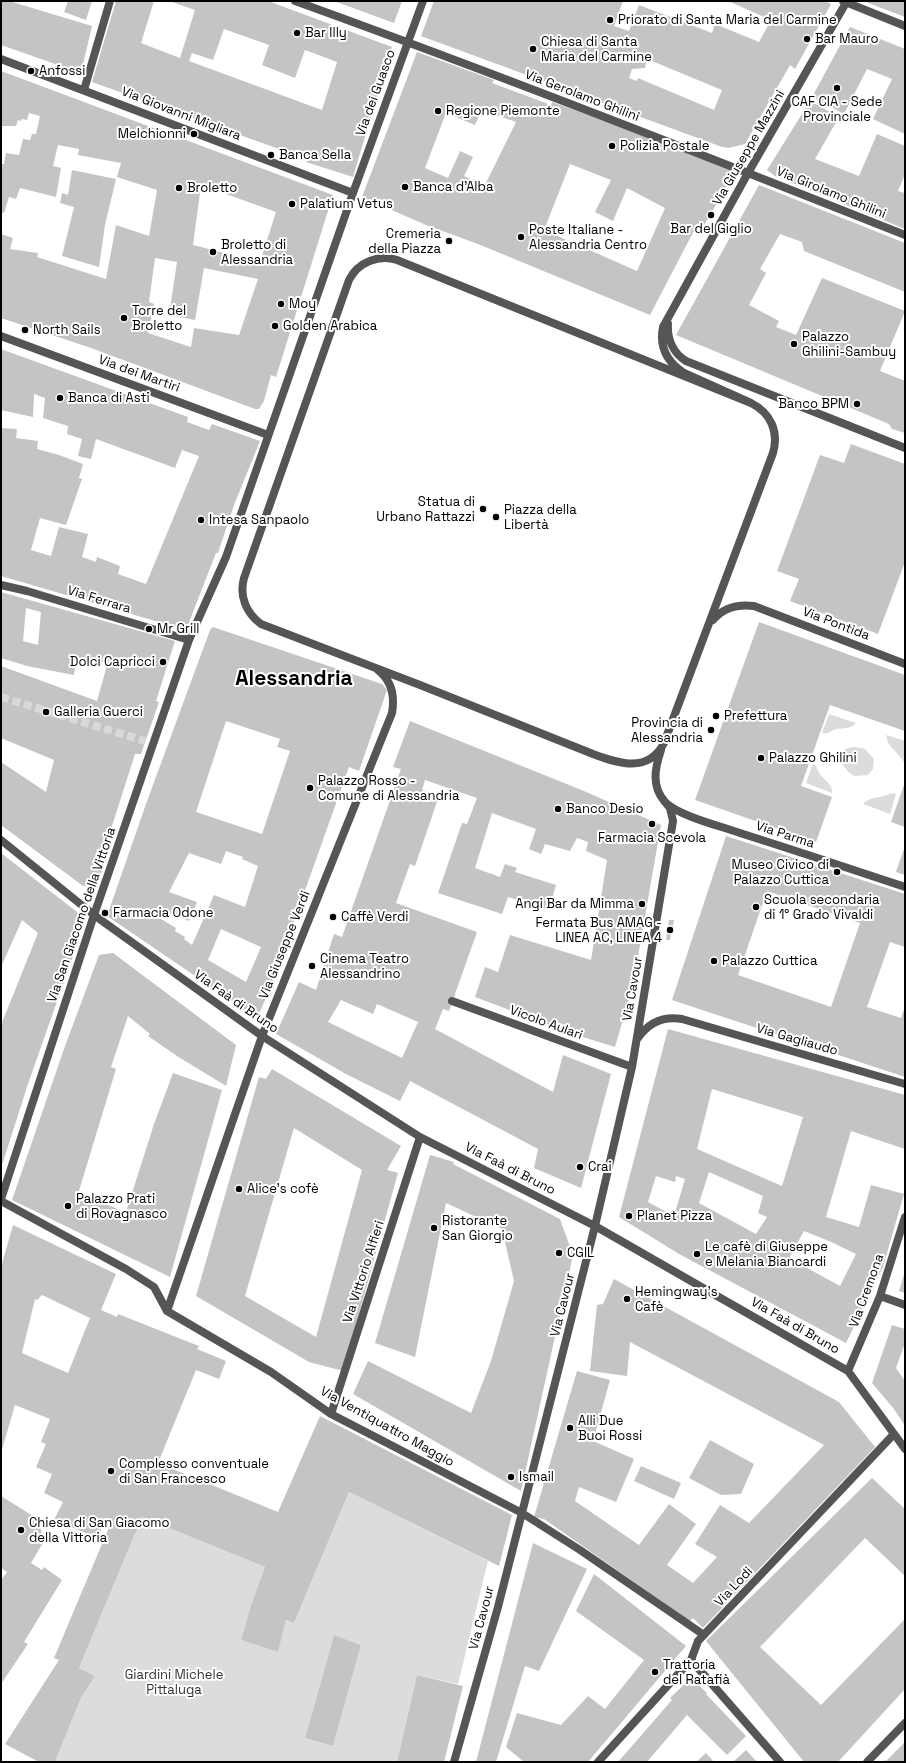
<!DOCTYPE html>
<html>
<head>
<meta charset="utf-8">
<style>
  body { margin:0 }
  #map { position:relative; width:906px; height:1763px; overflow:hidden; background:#fff; font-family:"Space Grotesk",sans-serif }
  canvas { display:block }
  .frame { position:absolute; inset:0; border:2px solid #000; pointer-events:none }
</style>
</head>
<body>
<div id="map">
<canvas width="906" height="1763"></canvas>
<div class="frame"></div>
</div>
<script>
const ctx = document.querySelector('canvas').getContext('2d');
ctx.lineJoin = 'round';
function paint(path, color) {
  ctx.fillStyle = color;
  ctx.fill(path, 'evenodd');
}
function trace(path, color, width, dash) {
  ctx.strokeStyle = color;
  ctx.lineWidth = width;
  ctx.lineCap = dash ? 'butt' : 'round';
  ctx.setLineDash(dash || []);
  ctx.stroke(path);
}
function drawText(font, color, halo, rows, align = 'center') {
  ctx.font = font + ' "Space Grotesk",sans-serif';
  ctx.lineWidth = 4;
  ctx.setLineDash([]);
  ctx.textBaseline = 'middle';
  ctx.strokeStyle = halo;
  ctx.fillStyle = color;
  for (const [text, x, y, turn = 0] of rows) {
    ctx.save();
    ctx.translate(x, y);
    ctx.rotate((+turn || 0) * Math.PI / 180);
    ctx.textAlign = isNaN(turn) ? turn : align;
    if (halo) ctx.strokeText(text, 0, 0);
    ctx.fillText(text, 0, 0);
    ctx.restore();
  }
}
paint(new Path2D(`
  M829,714L856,723C851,729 844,728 837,729C831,730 828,735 822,733Z
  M886,735L905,741V763L888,743Z
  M855,747L865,749L874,759L873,769L868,775L854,776C840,768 834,747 855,747Z
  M813,763C818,766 817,770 820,774C825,781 833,784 832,793L806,783Z
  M892,793L896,794L890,814L863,804C870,796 883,798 892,793Z
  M349,1492L488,1561L458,1684L417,1675L397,1762H55L81,1698L95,1676L79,1668L142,1517L265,1567L251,1605L241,1640L278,1651L286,1620L294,1623ZM334,1635L361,1645L333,1746L305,1738Z`), '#dcdcdc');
paint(new Path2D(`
  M1,1H9L92,26L81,73L1,45Z
  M68,1H92L86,20L64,12Z
  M116,1H154L141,43L180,58L195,10L169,1H268L392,47L353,177L306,162L307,159L92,82ZM224,29L269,45L262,65L295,78L305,50L337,62L322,110L189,61L192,53L213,60Z
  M334,1H402L394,23Z
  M434,1H623L614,26L629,31L639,5L712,33L715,24L759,42L771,20L728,1H825L831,4L795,69L790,65L745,144L729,148L722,147L421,36ZM647,59L722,90L714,110L638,78L637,81L629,78L632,69L645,68Z
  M863,1H905V17Z
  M850,27L905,49V134L873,119L892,79L867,69L844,114L812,97Z
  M417,52L494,80L492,83L551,105L552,102L638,133L735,172L703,227L698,223L650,315L478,244L426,225L362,197ZM482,110L516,122L485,185L464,176L473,157L460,151L448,178L425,168L446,113L475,125ZM570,164L611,180L595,212L613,221L627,188L665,208L637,271L544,230Z
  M1,71L333,195L276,377L271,375L264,401L259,409H255L91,348L1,318V234L13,238L10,249L38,253L37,257L106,279L116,225L149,236L157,190L117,177L121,163L78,155L79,149L58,145L53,166L61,168L56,197L20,188L16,199L9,197L4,213L1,212V164H4L6,153L19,155L23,139L30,140L32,134H36L40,116L29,113L27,120L22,119L21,121L18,120L16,126H1ZM201,185L276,212L260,262L193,245ZM155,258L177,262L169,315L195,320L204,268L258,279L239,335L194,328L191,347L148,333L154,304L149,302Z
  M810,101L839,117L815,159L859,176L877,134L905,146V174L898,191L905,193V229L775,176L767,170Z
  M72,170L116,179L105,225L99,267L62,256L74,207L60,203L62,193L68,195Z
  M759,185L905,243V292L804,251L802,242L780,234L760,269L766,273L749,305L779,321L776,327L796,335L822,278L905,311L880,371L905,381V433L892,429L889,424L676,335Z
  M1,349L188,417L187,422L209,430L212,424L260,441L234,505L218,553H216L186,630L1,576V428L17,429L16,438L38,441L37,449L59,455L83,464L79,478L82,479L66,525L40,518L31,550L51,556L59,527L88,534L82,557L96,562L97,557L120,566L118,574L146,584L199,456L182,450L175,468L96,439L91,459L78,456L82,439L67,434L68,426L43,418L45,398L34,394L33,417L1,410Z
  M851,444L905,464V562L878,634L790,601L799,579L777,571L820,455L844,463Z
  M1,592L175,641L156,701L159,702L141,754H135L104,851L108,852L98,883L83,886L1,825V762L46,792L54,760L1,738V666L97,701L108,662H76L74,675L27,666L1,658ZM26,608L41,612L38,645L23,641Z
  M759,622L905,675V731L830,705L801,786L832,797L816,842L695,800Z
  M213,627L382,684L387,690L359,771L349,767L293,924L298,926L257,1018L107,916L146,804L210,630ZM226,721L280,739L277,747L290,751L262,834L196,812ZM226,851L243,857L242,859L258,866L245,907L214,895L192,945L184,939L185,937L175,931L176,928L161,919L164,911L189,921L197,902L169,892L189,853L221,864ZM221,929L261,947L246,982L208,960Z
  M410,721L584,791L661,825L633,985L615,1047L573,1034L475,997L485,967L498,972L510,935L591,960L607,860L586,851L588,842L577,838L570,851L545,844L541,854L529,849L536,829L492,813L475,868L500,877L505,864L517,868L515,872L556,885L549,910L508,897L502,914L438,893L462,823L467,824L477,798L425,780L422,790L439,796L415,866L410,864L396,903L477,932L449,1011L443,1009L435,1029L553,1092L563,1055L611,1074L581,1188L534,1168L538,1149L410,1081L400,1101L346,1074L276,1034L299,982L316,990L334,934L342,937L401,769L393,767ZM341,1000L373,1014L377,1004L418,1022L402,1058L328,1022Z
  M905,782V827L891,822Z
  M726,836L905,894V947L890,942L867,1007L901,1018L905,1006V1077L672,1000ZM767,891L860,923L831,1007L738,975Z
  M905,846V875L896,872Z
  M1,853L86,919L28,1084L1,1168V1025L38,933L22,920L1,967Z
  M669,920H674L670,940H666Z
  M113,953L236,1045L226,1086L177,1056L148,1036L150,1034L128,1016L111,1067L116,1069L78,1194L126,1212L154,1124L173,1073L222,1090L170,1277L12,1200L65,1046L99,955Z
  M668,1029L905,1095V1149L851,1131L826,1217L859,1227L871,1185L904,1194L883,1267L846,1343L679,1254L619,1217ZM712,1089L803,1117L782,1186L697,1149ZM709,1172L763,1196L758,1213L767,1217L756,1234L699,1203ZM656,1176L675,1182L676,1176L685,1179L674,1216L648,1202ZM804,1231L829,1241L856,1254L840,1286L789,1258Z
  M272,1069L401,1146L387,1170L398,1173L343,1371L309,1362L196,1296L259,1077L266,1079ZM294,1128L362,1170L316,1337L245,1296Z
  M430,1155L454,1162L453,1164L560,1219L573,1255L521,1491L353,1394L368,1361L471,1413L491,1361L514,1281L502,1229L446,1203L415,1357L375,1343Z
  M13,1225L116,1274L101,1310L117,1317L118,1314L199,1346L197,1349L226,1361L219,1379L196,1370L158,1463L278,1512L320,1416L512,1515L499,1566L349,1492L294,1623L286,1620L278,1652L241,1640L251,1605L265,1567L142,1517L79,1668L95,1676L81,1698L55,1762H39L5,1744L59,1660L54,1658L110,1525L103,1523L98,1538L54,1520L63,1502L44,1493L52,1474L36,1467L46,1444L41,1442L50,1419L15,1405L1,1453V1267ZM42,1295L90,1318L68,1373L22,1353L35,1299L37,1300Z
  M905,1271V1293L899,1291Z
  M614,1279L839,1402L875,1447L703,1628L693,1618L690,1621L544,1519L534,1517L577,1371L610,1380L593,1441L634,1459L616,1502L579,1487L575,1501L639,1545L669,1504L696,1524L667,1565L693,1583L717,1557L695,1544L720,1505L749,1523L824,1445L630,1342L627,1376L590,1371L597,1305L603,1304Z
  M892,1325L905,1329V1343L896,1368L905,1381V1426L894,1409L872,1383Z
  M710,1440L754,1464L741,1494L721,1495L689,1478Z
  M641,1466L681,1483L674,1499L634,1481Z
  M872,1478L905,1509V1576L865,1538L760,1647L821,1705L905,1619V1689L838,1762H804L706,1641Z
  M1,1496L38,1519L44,1541L31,1563L42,1570L44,1567L62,1580L24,1642L28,1644L1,1684V1580L7,1572L1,1568Z
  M533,1543L587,1569L539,1671L525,1666L496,1762H476Z
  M594,1574L686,1646L588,1762H524L506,1747L517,1713L561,1725L588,1696L605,1709L644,1660L576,1611Z
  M334,1635L361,1645L333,1746L305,1738Z
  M417,1675L463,1686L444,1762H397Z
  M691,1678L707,1693L706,1694L746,1736L727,1755L687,1715L647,1762H618L672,1700L670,1698Z
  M905,1742V1762H883L885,1760L886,1761Z
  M746,1750L757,1762H733Z
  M706,1753L714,1762H696Z`), '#c4c4c4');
trace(new Path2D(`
  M1,697L145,741`), '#d9d9d9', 8, [8, 4]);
trace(new Path2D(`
  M295,1C500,75 703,155 905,235
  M843,1L905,26
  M1,59L353,193
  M84,90L110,1
  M668,324C667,339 673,353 686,361L905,448
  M1,336L268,435
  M751,403L397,260C379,254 358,262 349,280L244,578C239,596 246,613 261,624L420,685L593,754C618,763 648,774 664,743L773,453C779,432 771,413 751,403L684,373C667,362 659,347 663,327L748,173L847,1
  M1,585L27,591L189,640
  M713,620C724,607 738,604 754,606L905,664
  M661,750C655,768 651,786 665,802C678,816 724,827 743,834C797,851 851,869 905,887
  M1,840L94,915L262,1036L420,1137L595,1226L848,1371L905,1449
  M452,1001L632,1067
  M638,1038C649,1022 663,1016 682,1019L905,1084
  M1,1199L94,915L189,640L226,557L353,193L423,1
  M1,1201L126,1269L154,1287L167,1311L271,1372L331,1414L522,1513L580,1550L704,1635
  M880,1296L905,1305
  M167,1311L262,1036L392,713C395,696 392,681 378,670
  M848,1371L880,1296L905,1217
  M331,1414L420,1137
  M691,1660L780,1762
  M454,1762L498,1607L595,1226L632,1067L673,821L670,808L665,802
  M598,1762L691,1660L698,1641L894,1434
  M867,1762L905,1723`), '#555', 8);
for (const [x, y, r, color] of [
  [610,20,4,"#000"],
  [297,33,4,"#000"],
  [807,39,4,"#000"],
  [533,49,4,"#000"],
  [31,71,4,"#000"],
  [837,88,4,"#000"],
  [438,111,4,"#000"],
  [194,134,4,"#000"],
  [612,146,4,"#000"],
  [271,155,4,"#000"],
  [405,187,4,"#000"],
  [179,188,4,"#000"],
  [292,204,4,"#000"],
  [711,215,4,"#000"],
  [521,237,4,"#000"],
  [449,241,4,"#000"],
  [213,252,4,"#000"],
  [281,304,4,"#000"],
  [124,318,4,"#000"],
  [275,326,4,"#000"],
  [25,330,4,"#000"],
  [794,344,4,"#000"],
  [60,398,4,"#000"],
  [857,404,4,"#000"],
  [483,509,4,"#000"],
  [496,517,4,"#000"],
  [201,520,4,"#000"],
  [149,629,4,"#000"],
  [163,662,4,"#000"],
  [46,712,4,"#000"],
  [716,716,4,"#000"],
  [711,730,4,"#000"],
  [761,758,4,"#000"],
  [310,788,4,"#000"],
  [558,809,4,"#000"],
  [652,824,4,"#000"],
  [837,872,4,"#000"],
  [642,904,4,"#000"],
  [756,907,4,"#000"],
  [105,913,4,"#000"],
  [333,917,4,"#000"],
  [670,930,4,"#000"],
  [714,961,4,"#000"],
  [312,966,4,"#000"],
  [580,1167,4,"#000"],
  [239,1189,4,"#000"],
  [68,1206,4,"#000"],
  [629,1216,4,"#000"],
  [434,1228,4,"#000"],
  [559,1253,4,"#000"],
  [697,1254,4,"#000"],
  [627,1299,4,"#000"],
  [570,1428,4,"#000"],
  [111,1471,4,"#000"],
  [511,1477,4,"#000"],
  [21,1530,4,"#000"],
  [655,1672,4,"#000"]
]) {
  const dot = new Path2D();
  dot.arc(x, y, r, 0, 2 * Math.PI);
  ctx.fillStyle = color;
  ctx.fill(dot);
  trace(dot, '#fff', 1.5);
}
drawText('13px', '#000', '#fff', [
  ["Priorato di Santa Maria del Carmine",618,20],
  ["Bar Illy",305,33],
  ["Bar Mauro",815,39],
  ["Chiesa di Santa",541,42],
  ["Maria del Carmine",541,57],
  ["Anfossi",39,71],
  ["CAF CIA - Sede",837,102,"center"],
  ["Provinciale",837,117,"center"],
  ["Regione Piemonte",446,111],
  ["Melchionni",186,134,"right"],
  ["Polizia Postale",620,146],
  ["Banca Sella",279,155],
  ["Banca d'Alba",413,187],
  ["Broletto",187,188],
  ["Palatium Vetus",300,204],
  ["Bar del Giglio",711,229,"center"],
  ["Poste Italiane -",529,230],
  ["Alessandria Centro",529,245],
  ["Cremeria",441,234,"right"],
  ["della Piazza",441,249,"right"],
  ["Broletto di",221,245],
  ["Alessandria",221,260],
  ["Moy",289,304],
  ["Torre del",132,311],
  ["Broletto",132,326],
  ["Golden Arabica",283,326],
  ["North Sails",33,330],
  ["Palazzo",802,337],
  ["Ghilini-Sambuy",802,352],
  ["Banca di Asti",68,398],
  ["Banco BPM",849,404,"right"],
  ["Statua di",475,502,"right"],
  ["Urbano Rattazzi",475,517,"right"],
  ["Piazza della",504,510],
  ["Libertà",504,525],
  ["Intesa Sanpaolo",209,520],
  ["Mr Grill",157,629],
  ["Dolci Capricci",155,662,"right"],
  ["Galleria Guerci",54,712],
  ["Prefettura",724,716],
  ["Provincia di",703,723,"right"],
  ["Alessandria",703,738,"right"],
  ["Palazzo Ghilini",769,758],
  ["Palazzo Rosso -",318,781],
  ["Comune di Alessandria",318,796],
  ["Banco Desio",566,809],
  ["Farmacia Scevola",652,838,"center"],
  ["Museo Civico di",829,865,"right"],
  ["Palazzo Cuttica",829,880,"right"],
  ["Scuola secondaria",764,900],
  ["di 1° Grado Vivaldi",764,915],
  ["Angi Bar da Mimma",634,904,"right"],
  ["Farmacia Odone",113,913],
  ["Caffè Verdi",341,917],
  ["Fermata Bus AMAG -",662,923,"right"],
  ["LINEA AC, LINEA 4",662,938,"right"],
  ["Cinema Teatro",320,959],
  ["Alessandrino",320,974],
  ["Palazzo Cuttica",722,961],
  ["Crai",588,1167],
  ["Alice's cofè",247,1189],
  ["Palazzo Prati",76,1199],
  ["di Rovagnasco",76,1214],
  ["Planet Pizza",637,1216],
  ["Ristorante",442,1221],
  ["San Giorgio",442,1236],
  ["Le cafè di Giuseppe",705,1247],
  ["e Melania Biancardi",705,1262],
  ["CGIL",567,1253],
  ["Hemingway's",635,1292],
  ["Cafè",635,1307],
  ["Alli Due",578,1421],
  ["Buoi Rossi",578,1436],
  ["Complesso conventuale",119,1464],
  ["di San Francesco",119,1479],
  ["Ismail",519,1477],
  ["Chiesa di San Giacomo",29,1523],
  ["della Vittoria",29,1538],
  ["Trattoria",663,1665],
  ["del Ratafià",663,1680]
], 'left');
drawText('13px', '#000', '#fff', [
  ["Via dei Guasco",376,93,-70],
  ["Via Gerolamo Ghilini",582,96,21],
  ["Via Giovanni Migliara",181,114,21],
  ["Via Giuseppe Mazzini",749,148,-60],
  ["Via Girolamo Ghilini",831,193,22],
  ["Via dei Martiri",139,374,20],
  ["Via Ferrara",99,600,17],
  ["Via Pontida",836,624,21],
  ["Via Parma",785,835,18],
  ["Via San Giacomo della Vittoria",82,915,-71],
  ["Via Giuseppe Verdi",285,945,-68],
  ["Via Cavour",633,989,-80],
  ["Via Faà di Bruno",236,1002,35],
  ["Vicolo Aulari",546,1023,20],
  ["Via Gagliaudo",797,1040,16],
  ["Via Faà di Bruno",510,1169,27],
  ["Via Vittorio Alfieri",364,1272,-72],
  ["Via Cremona",867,1291,-70],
  ["Via Cavour",563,1305,-76],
  ["Via Faà di Bruno",795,1326,30],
  ["Via Ventiquattro Maggio",387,1427,29],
  ["Via Lodi",734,1587,-47],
  ["Via Cavour",482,1618,-75]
]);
drawText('13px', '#333', '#fff', [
  ["Giardini Michele",174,1675],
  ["Pittaluga",174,1690]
]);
drawText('bold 21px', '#000', '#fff', [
  ["Alessandria",294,679]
]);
</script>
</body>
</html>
